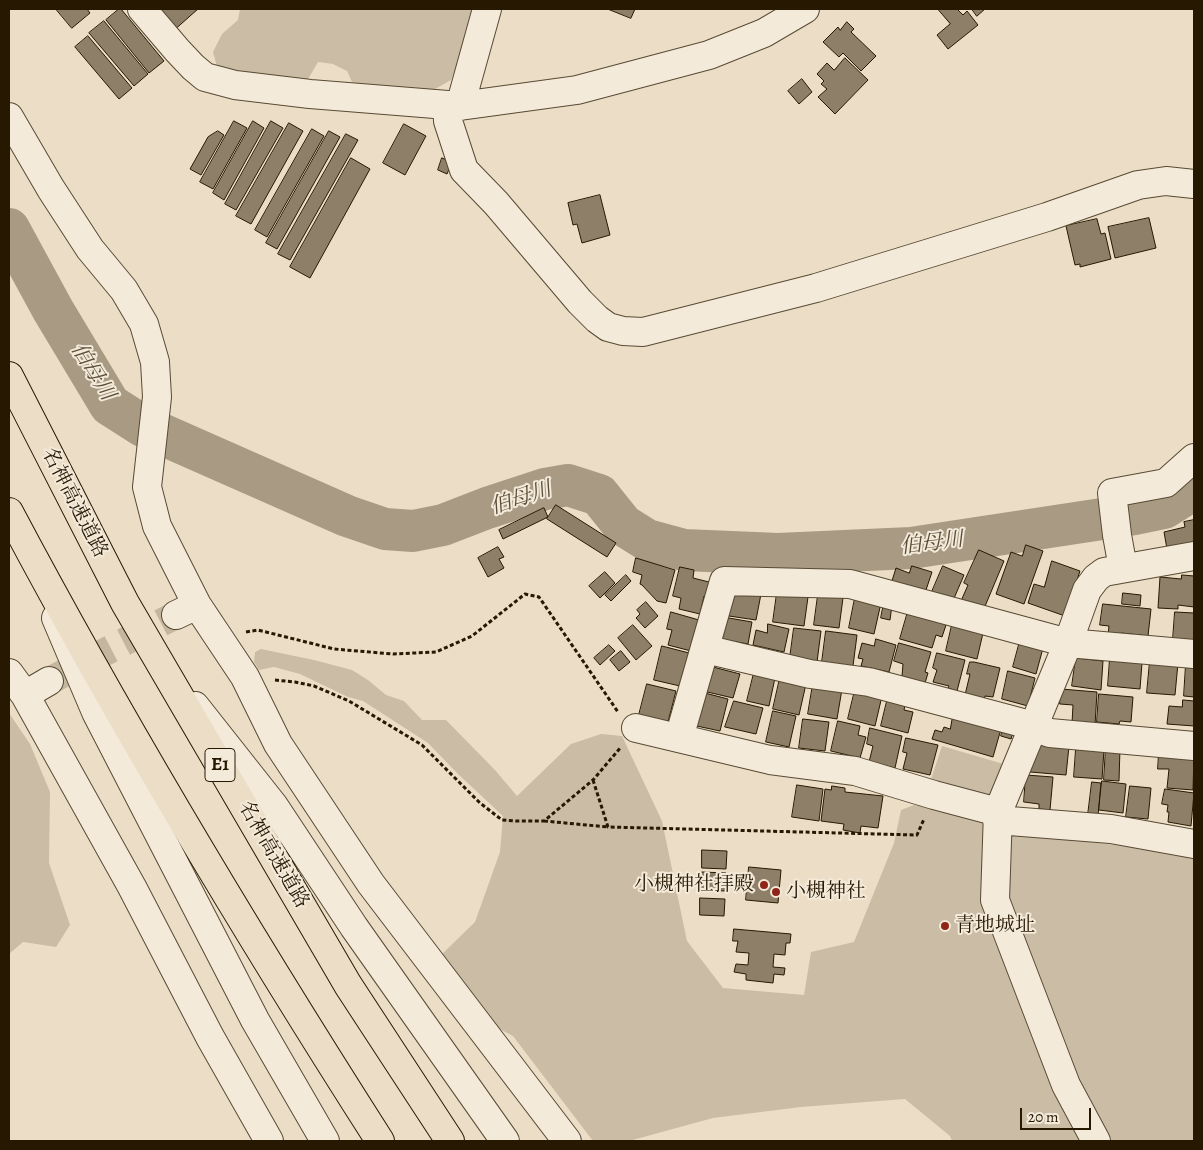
<!DOCTYPE html>
<html>
<head>
<meta charset="utf-8">
<style>
  body { margin:0 }
  #map { position:relative; width:1203px; height:1150px; overflow:hidden; background:#ecdec6; font-family:Alegreya,serif }
  canvas { display:block }
  .frame { position:absolute; inset:0; border:10px solid #271802; pointer-events:none }
  .scale { position:absolute; left:1020px; top:1108px; width:71px; height:22px; box-sizing:border-box; border:2px solid #271802; border-top:0; padding-left:6px; font-size:15px; line-height:18px; white-space:nowrap; color:#271802; -webkit-text-stroke:4px #f3eada; paint-order:stroke }
</style>
</head>
<body>
<div id="map">
<canvas width="1203" height="1150"></canvas>
<div class="frame"></div>
<div class="scale">20 m</div>
</div>
<script>
const ctx = document.querySelector('canvas').getContext('2d');
ctx.lineJoin = 'round';
function paint(path, color) {
  ctx.fillStyle = color;
  ctx.fill(path, 'evenodd');
}
function trace(path, color, width, dash) {
  ctx.strokeStyle = color;
  ctx.lineWidth = width;
  ctx.lineCap = dash ? 'butt' : 'round';
  ctx.setLineDash(dash || []);
  ctx.stroke(path);
}
function drawText(font, color, halo, rows, align = 'center') {
  ctx.font = font + ' Alegreya,"Noto Serif JP",serif';
  ctx.lineWidth = 4;
  ctx.setLineDash([]);
  ctx.textBaseline = 'middle';
  ctx.strokeStyle = halo;
  ctx.fillStyle = color;
  for (const [text, x, y, turn = 0] of rows) {
    ctx.save();
    ctx.translate(x, y);
    ctx.rotate((+turn || 0) * Math.PI / 180);
    ctx.textAlign = isNaN(turn) ? turn : align;
    if (halo) ctx.strokeText(text, 0, 0);
    ctx.fillText(text, 0, 0);
    ctx.restore();
  }
}
paint(new Path2D(`
  M240,9H474L473,22L451,80L428,93L364,87L352,82L347,71L333,64L318,62L304,86L219,74L213,52L222,34L238,20Z
  M261,649L314,660L352,670L368,680L386,695L404,701L422,720H446L495,770L517,796L571,744L601,734L622,736L662,821L687,941L723,988L804,995L811,952L854,942L894,843L901,810L914,805L951,812L1046,836L1154,850L1194,859V1141H952L950,1136L905,1099L801,1107L713,1118L629,1141H593L513,1036L492,1025L439,957L475,922L500,852L503,816L458,774L428,743L363,701L348,697L300,674L274,667L259,670L254,662L255,652Z
  M9,713L30,744L50,792L49,863L70,925L56,947L23,942L9,954Z
  M942,746L1007,765L996,795L987,797L931,779Z`), '#cbbca5');
trace(new Path2D(`
  M9,229L53,310L110,405L143,426L347,516L385,529L413,531L443,525L487,508L545,489L568,485L599,495L623,525L647,540L684,550L778,554L911,548L1135,514L1164,508L1194,489`), '#a99b83', 42);
const building = new Path2D(`
  M56,9H87L90,13L72,28Z
  M119,9H121L164,61L149,73L106,20Z
  M151,9H198L172,32Z
  M608,9H635L631,18Z
  M938,9H957L963,15L967,11L978,25L948,49L937,35L950,24Z
  M972,9H985L977,16Z
  M104,21L148,74L134,86L89,33Z
  M847,22L854,29L851,32L876,56L861,71L843,53L839,57L823,42L838,27L840,30Z
  M88,36L132,88L119,99L75,47Z
  M845,58L868,80L835,114L818,97L827,89L821,84L824,81L817,74L827,63L834,70Z
  M802,79L812,92L799,104L788,91Z
  M234,121L247,128L213,189L200,182Z
  M253,121L264,128L224,200L213,193Z
  M271,121L283,128L236,210L225,204Z
  M289,123L303,131L251,224L236,216Z
  M404,124L426,136L405,175L383,163Z
  M312,129L324,136L267,237L255,230Z
  M218,131L224,135L201,175L190,169L208,137Z
  M329,131L340,137L277,249L266,243Z
  M346,134L358,140L290,260L278,254Z
  M351,158L370,169L310,278L290,267Z
  M442,158L452,162L447,174L438,170Z
  M600,195L610,235L582,243L577,224L573,225L568,203Z
  M1149,218L1156,248L1115,258L1108,227Z
  M1097,219L1101,234L1105,233L1111,259L1080,267V264L1075,265L1066,226Z
  M556,505L616,543L607,557L547,519Z
  M544,508L548,517L503,539L499,530Z
  M1194,520V544L1167,549L1164,532L1185,527L1184,522Z
  M1026,545L1043,551L1024,604L996,594L1011,552L1022,556Z
  M498,547L504,557L499,559L504,568L488,577L478,558Z
  M979,550L1004,561L983,611L961,601L968,585L964,583Z
  M636,558L675,570L666,603L657,601L642,585L640,584L642,575L633,572Z
  M1052,561L1080,571L1065,616L1028,603L1034,584L1044,587Z
  M912,566L932,572L924,596L891,584L896,568L909,573Z
  M943,566L964,575L952,603L931,594Z
  M680,567L694,570L693,578L713,583L709,598L704,596L700,614L679,609L681,598L673,596Z
  M605,572L615,583L600,598L589,586Z
  M626,575L631,581L611,601L605,595Z
  M1182,575L1194,576V607L1178,605V609L1158,608L1160,577L1181,579Z
  M733,589L761,594L756,620L729,616Z
  M777,593L808,597L804,626L773,622Z
  M1123,593L1141,595L1140,606L1122,604Z
  M818,595L843,598L839,628L814,625Z
  M855,598L881,603L874,634L849,628Z
  M646,602L658,616L645,628L636,618L640,614L637,610Z
  M884,603L892,605L890,620L881,618Z
  M1103,604L1151,609L1148,636L1121,633V637L1108,635L1109,626L1100,625Z
  M909,608L948,619L942,637L936,635L932,648L900,639Z
  M671,612L699,620L691,651L668,645L672,630L667,629Z
  M1175,612L1194,613V641L1173,639Z
  M723,617L752,622L748,644L719,639Z
  M768,624L789,629L784,652L753,645L756,630L767,633Z
  M633,625L652,646L636,660L618,638Z
  M952,625L983,633L977,659L946,651Z
  M794,628L821,631L817,662L790,658Z
  M826,631L857,635L853,666L822,662Z
  M876,639L896,645L889,672L861,666L863,659L858,658L862,643L874,646Z
  M1020,641L1043,648L1036,674L1013,667Z
  M899,643L931,652L925,672L928,673L925,683L902,676L903,664L894,661Z
  M609,645L615,651L600,665L594,658Z
  M662,646L689,653L680,686L654,680Z
  M621,651L630,662L619,671L610,660Z
  M937,653L965,660L957,691L948,688L949,686L933,682L937,670L933,668Z
  M1076,658L1103,661L1101,690L1072,686Z
  M1110,658L1142,663L1140,689L1108,686Z
  M1150,661L1178,663L1175,695L1147,693Z
  M970,662H974L1000,668L993,697L985,696L984,700L965,695L970,674H967Z
  M1186,664L1194,665V697L1184,696Z
  M709,666L740,674L733,698L703,691Z
  M1008,671L1035,678L1028,706L1002,699Z
  M754,673L775,678L769,706L747,701Z
  M780,678L806,684L799,715L773,709Z
  M647,684L676,691L668,722L639,715Z
  M813,684L842,689L837,719L808,714Z
  M1061,689L1097,692L1095,725L1072,723L1073,705L1060,704Z
  M855,690L882,696L875,726L848,719Z
  M701,692L728,699L720,731L692,725Z
  M1099,694L1133,697L1131,722L1120,721L1119,724L1097,722Z
  M888,697L906,701L904,710L913,712L908,733L881,726Z
  M1183,700L1194,701V726L1167,724L1169,706L1182,707Z
  M734,701L763,708L756,734L725,727Z
  M773,711L796,716L789,747L766,742Z
  M953,716L1001,729L993,757L932,739L935,730L942,732L944,727L950,729Z
  M803,719L829,722L825,751L799,748Z
  M838,721L860,726L858,735L866,737L860,758L831,751Z
  M870,728L902,736L895,768L869,762L873,746L867,744Z
  M1003,729L1013,732L1011,739L1001,736Z
  M906,738L938,745L930,775L903,769L907,753L903,752Z
  M1037,743L1069,746L1066,775L1030,772L1032,754Z
  M1106,747L1120,748L1119,781L1104,780Z
  M1076,749L1104,750L1102,779L1074,777Z
  M1159,753L1194,756L1193,790L1167,788L1169,769H1158Z
  M1026,775L1053,777L1050,810L1039,809V804L1024,802Z
  M1102,781L1126,784L1123,813L1099,810Z
  M1092,782L1101,783L1098,816L1088,815Z
  M797,785L823,789L819,821L792,817Z
  M832,786L845,788V792L883,796L878,828L861,826L860,833L843,830L844,824L821,821L825,789L831,790Z
  M1130,786L1151,788L1148,819L1126,817Z
  M1165,789L1194,793L1191,826L1168,822L1169,812H1167L1168,805L1162,804Z
  M702,850L727,851L726,869L702,868Z
  M749,867L781,870L778,903L746,900Z
  M702,872L726,873L725,891L701,890Z
  M700,898L725,899L724,916L700,915Z
  M734,929L791,934L790,943H786L785,955L774,954L773,967L785,968L784,975L774,974L773,983L746,980V974L734,972L736,964L748,965L749,953L736,952L738,941H733Z`);
paint(building, '#8d7f68');
trace(building, '#271802', 1);
trace(new Path2D(`
  M49,681L176,615`), '#c5b69f', 28, [28, 14]);
const minor = new Path2D(`
  M142,9L177,50L193,67L205,77L235,85L310,94L460,106L577,90L709,55L764,33L805,9
  M447,105L448,121L464,170L496,203L580,302L597,319L608,327L623,331L643,332L816,288L1047,217L1138,185L1166,181L1194,184
  M460,106L487,9
  M9,117L51,189L90,249L124,290L144,324L155,362L157,397L147,487L157,526L197,605L245,677L278,744L371,884L567,1141
  M1123,568L1117,535L1112,493L1166,483L1194,458
  M176,615L197,605
  M56,618L96,712L255,1020L325,1141
  M705,649L810,674L869,682L1019,722L1050,733L1194,746
  M9,673L25,695L132,887L210,1037L269,1141
  M25,695L49,681
  M195,706L274,806L354,927L505,1141
  M636,728L770,760L855,771L934,795L998,812
  M679,738L724,581L850,584L1068,643L1194,654
  M997,820L1111,829L1194,844
  M1096,1141L1066,1085L995,900L998,812L1068,643L1087,590L1096,578L1104,572L1194,556`);
const highway = new Path2D(`
  M9,376L125,603L348,985L450,1141
  M9,512C123,727 249,936 380,1141`);
trace(minor, '#584a33', 30);
trace(highway, '#271802', 30);
trace(new Path2D(`
  M246,632L258,630L334,649L393,654L436,652L472,636L525,594L539,597L618,712
  M275,680L295,682L314,686L349,701L422,745L480,803L502,820L517,821H544L593,780L621,747
  M593,780L608,827L917,835L924,819
  M544,821L608,827`), '#271802', 3, [4, 2.5]);
trace(minor, '#f3eada', 28);
trace(highway, '#ecdec6', 28);
for (const [x, y, r, color] of [
  [764,885,5,"#8f2418"],
  [776,892,5,"#8f2418"],
  [945,926,5,"#8f2418"]
]) {
  const dot = new Path2D();
  dot.arc(x, y, r, 0, 2 * Math.PI);
  ctx.fillStyle = color;
  ctx.fill(dot);
  trace(dot, '#f3eada', 2);
}
for (const [x, y, w] of [
  [220,765,30]
]) {
  const box = new Path2D();
  box.roundRect(x - w / 2, y - 16.5, w, 33, 4);
  ctx.fillStyle = '#f3eada';
  ctx.fill(box);
  trace(box, '#271802', 1);
}
drawText('bold 19px', '#271802', null, [
  ["E1",220,765]
]);
drawText('20px', '#271802', '#f3eada', [
  ["名神高速道路",74,503,63],
  ["名神高速道路",273,855,60]
]);
drawText('20px', '#271802', '#f3eada', [
  ["小槻神社拝殿",754,885,"right"],
  ["小槻神社",786,892],
  ["青地城址",955,926]
], 'left');
drawText('italic 21px', '#5b4c36', '#f3eada', [
  ["伯母川",92,372,58],
  ["伯母川",521,499,-18],
  ["伯母川",932,544,-7]
]);
</script>
</body>
</html>
